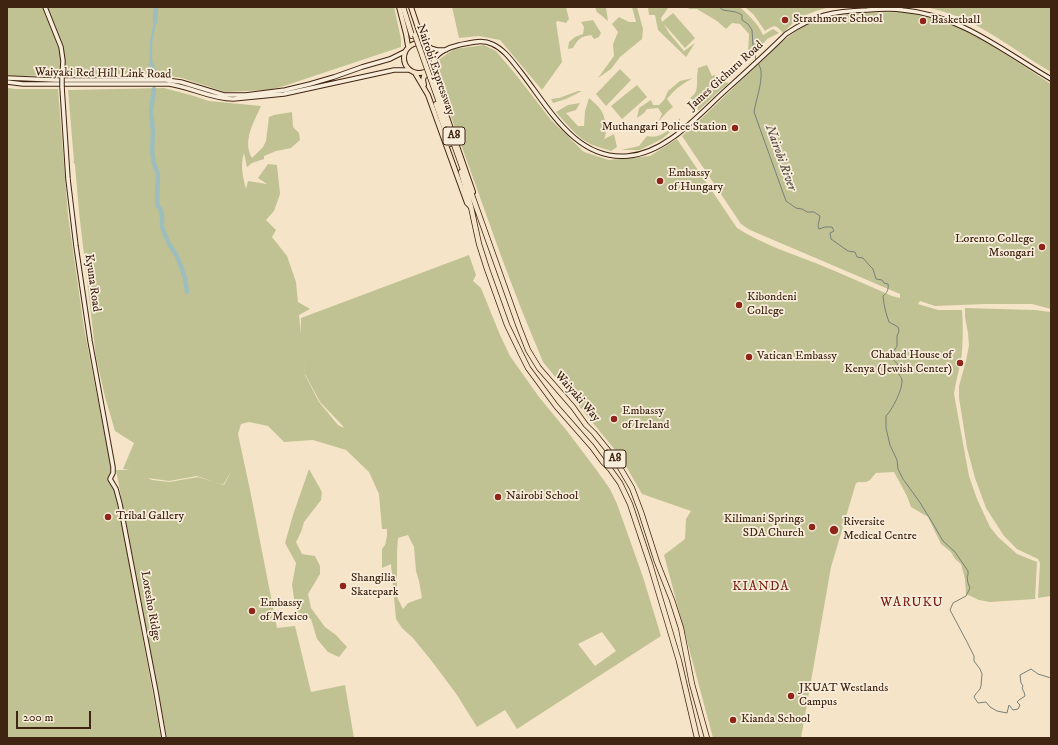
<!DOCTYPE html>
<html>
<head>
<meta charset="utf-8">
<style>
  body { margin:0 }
  #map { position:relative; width:1058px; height:745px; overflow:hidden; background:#f5e4c8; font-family:"IM FELL DW Pica",serif }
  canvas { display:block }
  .frame { position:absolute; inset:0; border:8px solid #402412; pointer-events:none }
  .scale { position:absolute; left:16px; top:711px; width:75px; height:18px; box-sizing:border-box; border:2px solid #402412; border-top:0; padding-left:5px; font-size:12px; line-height:14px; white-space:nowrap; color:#402412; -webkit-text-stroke:3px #f8eddb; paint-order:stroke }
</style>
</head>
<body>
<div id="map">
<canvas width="1058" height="745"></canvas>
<div class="frame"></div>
<div class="scale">200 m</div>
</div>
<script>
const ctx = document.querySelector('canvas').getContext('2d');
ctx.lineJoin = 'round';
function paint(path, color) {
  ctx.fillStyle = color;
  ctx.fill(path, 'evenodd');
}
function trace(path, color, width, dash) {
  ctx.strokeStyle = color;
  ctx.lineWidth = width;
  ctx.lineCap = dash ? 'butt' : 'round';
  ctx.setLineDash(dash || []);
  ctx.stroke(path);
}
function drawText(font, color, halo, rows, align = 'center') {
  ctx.font = font + ' "IM FELL DW Pica",serif';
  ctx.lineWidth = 3.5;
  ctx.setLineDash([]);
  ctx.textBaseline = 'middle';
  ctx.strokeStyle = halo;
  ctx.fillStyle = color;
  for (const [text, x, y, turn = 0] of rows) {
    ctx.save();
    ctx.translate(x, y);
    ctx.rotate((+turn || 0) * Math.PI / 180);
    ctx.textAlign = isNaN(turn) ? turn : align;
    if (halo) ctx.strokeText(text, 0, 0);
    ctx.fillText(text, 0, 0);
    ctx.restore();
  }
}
paint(new Path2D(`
  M7,7H394L401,39V47L284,86L269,90L225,92L182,78L164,75L145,74L12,76L7,75Z
  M452,7H566L569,19L566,23L558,21L556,22L562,62L542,90L500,40L479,36L459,38Z
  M595,7H606L608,21L597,12Z
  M632,7H637L643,29L642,39L620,57L611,69L598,78L614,56L613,44L618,32L612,24L619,17L629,22H636Z
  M648,7H668V8L664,14L661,18L662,22L673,13L695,38L685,48L664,24L669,33L684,51L695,43L686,57L658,30L655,15H649Z
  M691,7H740C749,16 758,23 763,35L773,29L779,33L767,39L751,59L748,54L749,34L740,24L732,23L726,29L717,21L697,9H688Z
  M745,7H830L816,11L798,18L783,33C775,24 775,25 765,31L754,15Z
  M926,7H1051V72C1022,55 995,34 964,19C952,14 939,10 926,7Z
  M899,12L911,13L954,24L982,39L1051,84V309L1032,304H985L935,306L920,301L918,304L938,310H962C963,323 963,337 962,351C961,365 956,379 954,394L969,476L977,499L990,527L998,537L1017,554L1037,562L1035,599L990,602L979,600L966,594L965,579L961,564L955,559L951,552L941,544L928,517L911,507L907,496L894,472L876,473C869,481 869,483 859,482L856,483L831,567L801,738H713L664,555L685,539L686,519L691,511L642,494L620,456L543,362L522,311L501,256L457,133L433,69L437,61L454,49L484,45L496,51L517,76L551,120L584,152L609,160L650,156L677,139L737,228C762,244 790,253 818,264C843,274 867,285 892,296L900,298V294L750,230L741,224L682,136C710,112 735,85 762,61C776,47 791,32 809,24C837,11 869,13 899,12Z
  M593,20L601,33L599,37L594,39L591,35C580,37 578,39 573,48L568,49L569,42L575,37L583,34L584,27L581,22Z
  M707,65L712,76L715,75L721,81L729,83L716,94L698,111L697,103L690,98C698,93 697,86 697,78C697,74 698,71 698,68Z
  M620,69L631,80L606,106L596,94Z
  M693,78C682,84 675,89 667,99L673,107L668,111L658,122L662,114L658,108L647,109L644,113L637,118L639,108L651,100L653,105H659L664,100L668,91L680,81Z
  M637,85L647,97L622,119L611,106Z
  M7,88L16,89H58L68,215L84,328L122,525L161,738H7Z
  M164,88L194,96L209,101L261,106C254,122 242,141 252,158L263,147L266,141L269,117L274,115L292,112L293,127L299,133L300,140L291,148L276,151L264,156V159L252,163L247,167L244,153C240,165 243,178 246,189L248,181L267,184L258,178L268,164L277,165L280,194L274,211L266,220L276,230L272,237L287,256L296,282L298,302L310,309L299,315L301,334V318L469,255L476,275L473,281L481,288L500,335L510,356L539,397L567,431L595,468L610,489L617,504L643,577L661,636L517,729L505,710L477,727L457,695L434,664L413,638L402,628L396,619L391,564L382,568V549L385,545L387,536V529H382L379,494L369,472L346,450L313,440L284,442L268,426L249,422L241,424L238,434L250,490L277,628L295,626L311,692L345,685L354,738H167L116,470H130L123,469L134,443L115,431L105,397L96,357L79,212L75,165L73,161H74L68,90ZM303,353L305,374L320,402L342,425L344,428L338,425L319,402L305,375ZM232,470L224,485L198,477L169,482L152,480L148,478L169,481L197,476L223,485ZM408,535L414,547L416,571L419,581L422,598L408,603L403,609L397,597V552L398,538ZM602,632L616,651L595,666L578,644Z
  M578,91H582L566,99L553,103L551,99L559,98Z
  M589,98C600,108 604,110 606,127C606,132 606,135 604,139L614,134L617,147L611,151C602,148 590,145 582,139C572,131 564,121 556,112L568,105L580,103L576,110L566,113L578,126H584L585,111Z
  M680,118V124L662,139L640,150H621L639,146L647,136C661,140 671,128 680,118Z
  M965,308L1035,310L1051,312V596L1038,598L1040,563L1038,559L1017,549L1004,536L986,508L975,478L967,448L959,398V386L966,361L969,345L968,333L965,317Z
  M309,469L322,492L321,500L304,522L301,532L296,542L302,554L315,556L320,566V574L308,594L311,608L325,627L336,635L347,647L339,657L328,652L317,639L311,619L296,611L292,585L296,563L285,543L293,515Z`), '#c0c293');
trace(new Path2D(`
  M719,7L723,10L736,12L742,15V20L748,24L752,30L753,46L756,60
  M758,63C759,65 761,69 761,71C762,85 756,99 754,112L786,201L796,208L802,209L807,212H814L820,216L818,226L819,229L825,227H832L834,231L830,233L831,239L848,251L855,252L857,257L863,258L870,266L873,269L876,279L882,280L884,283L888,284C889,289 887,293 883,296C884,306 886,314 889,322L898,327L899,331L897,336V346L892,354V358C893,360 897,363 898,365C899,368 898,371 899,374C900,377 901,376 902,380C903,389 892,410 886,416V428L890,445L897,460L898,469L903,479L919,501L932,522L943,541L955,552L968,571V575L967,577L968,583L970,588L966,596L953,603L950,610L967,642L974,656V661L980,669L982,674L981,686L980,689L975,695L974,697L978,703L986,702L990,707L997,711L1007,713L1009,705L1013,710L1018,709L1020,705L1017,702L1019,700L1025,696L1024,692L1022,688L1023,686L1021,683L1020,675L1031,669L1038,674L1051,678`), '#788079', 1);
trace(new Path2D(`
  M151,64V43L155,22`), '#9ebdbd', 2.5);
trace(new Path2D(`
  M155,22L156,7
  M151,64L156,77
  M154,89L151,111L153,133L152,152L154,164L158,174L157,200L158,206L161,211L162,216V227L169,244L177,256L185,278L187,292`), '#9ebdbd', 4.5);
const secondary = new Path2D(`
  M45,7L61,47L63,61L62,77
  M430,48L437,50H446
  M434,60C438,52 450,47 459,45C469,43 482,39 492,44C504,49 512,61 520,71C548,106 575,161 628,156C667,153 699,114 726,90C747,71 767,53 786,34C814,15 833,11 867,10C879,9 891,8 903,10C960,15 1003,51 1051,79
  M7,78L55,80H166L181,82L224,95H246L285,90L310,84L334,77L362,67L390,59L404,52
  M7,82L23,84H169C191,87 211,99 233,99L284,94L394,70H410
  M62,87L68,179L76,246L90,341L113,467V473L110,479L116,489L120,504L156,692L164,738`);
const primary = new Path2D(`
  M399,7L406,34L408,46
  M411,7L423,43
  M404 58a15 15 0 1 1 30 0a15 15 0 1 1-30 0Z
  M431,67L433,77L473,192
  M415,73L428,95L467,203L471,207
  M424,85L423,80L424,76L430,74L431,75`);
const trunk = new Path2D(`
  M403,7L412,36
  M430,77L519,327L528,350L539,368L573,407L586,425L594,433L615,459L632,488L641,512L657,562L672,600L681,628L692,684L707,738
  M436,104L450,144
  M461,172L471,207L479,244L487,269L507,325L521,354L528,368L556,406L592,447L603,462L610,469L620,483L630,504L650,564L679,661L697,738`);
trace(secondary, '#402412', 5.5);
trace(primary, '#402412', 6);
trace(trunk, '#402412', 6);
trace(secondary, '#f8eddb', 3.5);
trace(primary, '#f5e4c8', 4);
trace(trunk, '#f5e4c8', 4.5);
const secondaryBridge = new Path2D(`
  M62,77V87`);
const trunkBridge = new Path2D(`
  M415,35L430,77`);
trace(secondaryBridge, '#402412', 5.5, []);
trace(trunkBridge, '#402412', 6, []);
trace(secondaryBridge, '#f8eddb', 3.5);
trace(trunkBridge, '#f5e4c8', 4.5);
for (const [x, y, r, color] of [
  [785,20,4,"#8f2418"],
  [923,21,4,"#8f2418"],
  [735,128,4,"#8f2418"],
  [660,181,4,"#8f2418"],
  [1042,247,4,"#8f2418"],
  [739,305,4,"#8f2418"],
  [749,357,4,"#8f2418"],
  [960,363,4,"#8f2418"],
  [614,419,4,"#8f2418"],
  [498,497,4,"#8f2418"],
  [108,517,4,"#8f2418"],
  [812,527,4,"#8f2418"],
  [834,530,5,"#8f2418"],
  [343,586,4,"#8f2418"],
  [252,611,4,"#8f2418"],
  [791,696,4,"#8f2418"],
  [733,720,4,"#8f2418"]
]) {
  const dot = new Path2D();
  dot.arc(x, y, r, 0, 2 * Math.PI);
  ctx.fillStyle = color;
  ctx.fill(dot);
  trace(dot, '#f8eddb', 1.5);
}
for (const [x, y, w] of [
  [454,136,22],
  [615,459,22]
]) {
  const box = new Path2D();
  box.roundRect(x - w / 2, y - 9, w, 18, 3);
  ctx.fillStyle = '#f8eddb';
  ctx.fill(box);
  trace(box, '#402412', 1);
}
drawText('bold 11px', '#402412', null, [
  ["A8",454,136],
  ["A8",615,459]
]);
drawText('12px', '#402412', '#f8eddb', [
  ["Strathmore School",793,20],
  ["Basketball",931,21],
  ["Muthangari Police Station",727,128,"right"],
  ["Embassy",668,174],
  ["of Hungary",668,188],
  ["Lorento College",1034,240,"right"],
  ["Msongari",1034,254,"right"],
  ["Kibondeni",747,298],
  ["College",747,312],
  ["Chabad House of",952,356,"right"],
  ["Kenya (Jewish Center)",952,370,"right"],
  ["Vatican Embassy",757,357],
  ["Embassy",622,412],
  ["of Ireland",622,426],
  ["Nairobi School",506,497],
  ["Tribal Gallery",116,517],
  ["Kilimani Springs",804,520,"right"],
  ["SDA Church",804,534,"right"],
  ["Riversite",843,523],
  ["Medical Centre",843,537],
  ["Shangilia",351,579],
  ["Skatepark",351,593],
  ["Embassy",260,604],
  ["of Mexico",260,618],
  ["JKUAT Westlands",799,689],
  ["Campus",799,703],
  ["Kianda School",741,720]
], 'left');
drawText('12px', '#402412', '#f8eddb', [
  ["Nairobi Expressway",435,70,71],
  ["Waiyaki Red Hill Link Road",103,74,1],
  ["James Gichuru Road",726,76,-42],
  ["Kyuna Road",92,283,82],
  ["Waiyaki Way",577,397,49],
  ["Loresho Ridge",150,606,80]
]);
drawText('italic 13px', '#5c5245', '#f8eddb', [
  ["Nairobi River",780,158,70]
]);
ctx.letterSpacing = '1px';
drawText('13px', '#7a1f14', '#f8eddb', [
  ["KIANDA",761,587],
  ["WARUKU",912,603]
]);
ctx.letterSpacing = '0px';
</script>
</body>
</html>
